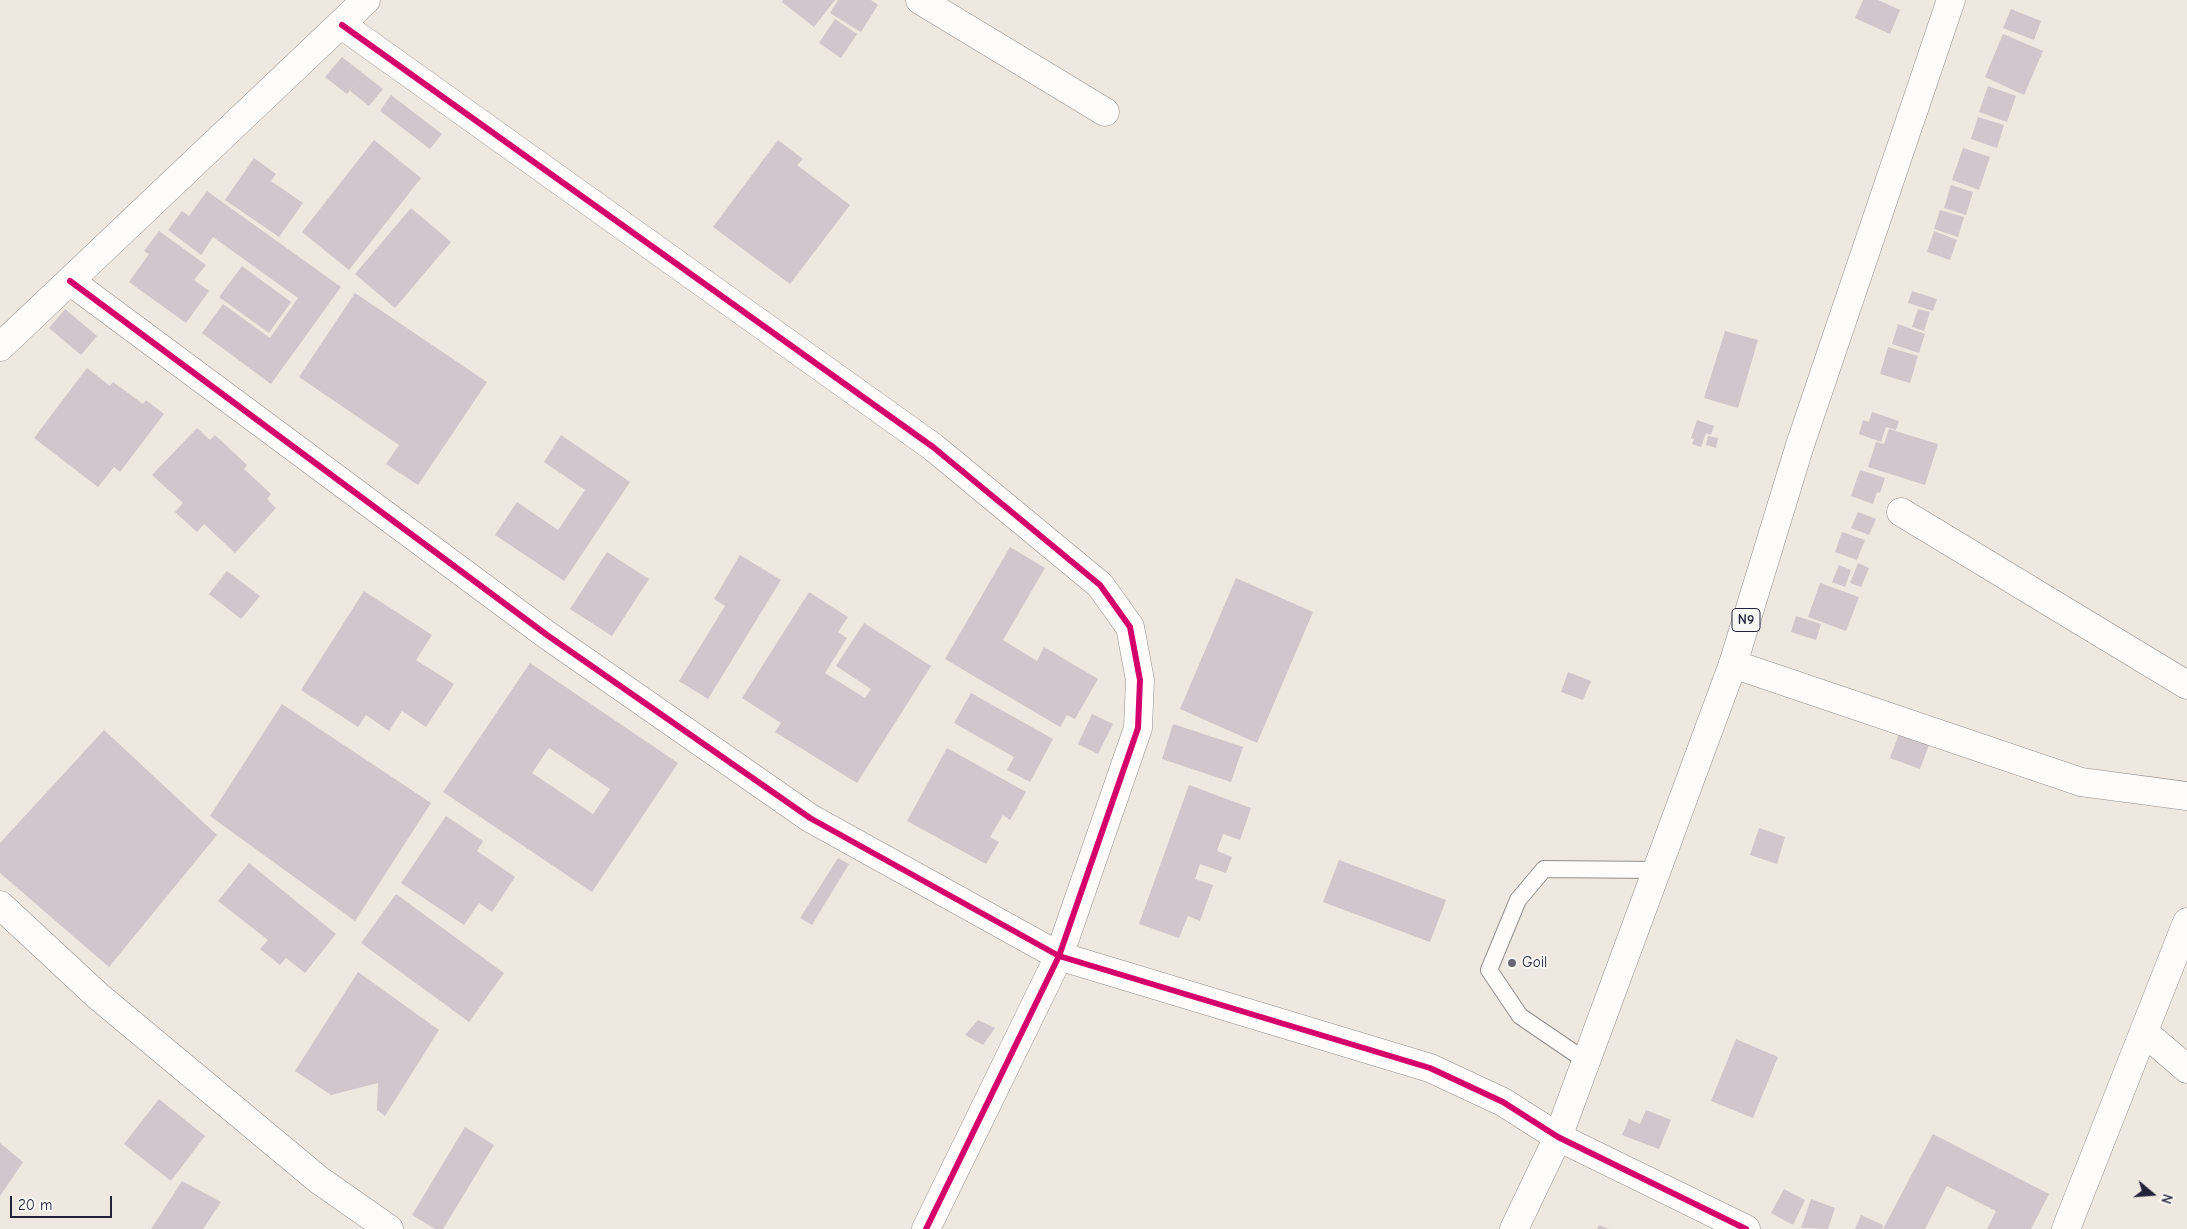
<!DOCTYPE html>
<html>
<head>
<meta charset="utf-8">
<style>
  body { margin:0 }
  #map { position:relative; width:2187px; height:1229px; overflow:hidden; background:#efe8e0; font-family:"Comic Neue",sans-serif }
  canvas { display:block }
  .north { position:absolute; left:2127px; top:1169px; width:50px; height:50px; -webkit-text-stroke:4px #f6f6f2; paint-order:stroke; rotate:108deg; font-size:14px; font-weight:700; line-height:20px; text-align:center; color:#22223b }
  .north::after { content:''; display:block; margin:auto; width:18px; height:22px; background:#22223b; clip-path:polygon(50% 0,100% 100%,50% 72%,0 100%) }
  .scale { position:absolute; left:10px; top:1196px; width:102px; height:22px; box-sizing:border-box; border:2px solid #22223b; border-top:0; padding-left:6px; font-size:15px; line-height:18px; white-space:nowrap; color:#22223b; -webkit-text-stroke:4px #f6f6f2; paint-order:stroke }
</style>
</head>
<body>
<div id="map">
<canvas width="2187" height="1229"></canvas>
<div class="north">N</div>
<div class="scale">20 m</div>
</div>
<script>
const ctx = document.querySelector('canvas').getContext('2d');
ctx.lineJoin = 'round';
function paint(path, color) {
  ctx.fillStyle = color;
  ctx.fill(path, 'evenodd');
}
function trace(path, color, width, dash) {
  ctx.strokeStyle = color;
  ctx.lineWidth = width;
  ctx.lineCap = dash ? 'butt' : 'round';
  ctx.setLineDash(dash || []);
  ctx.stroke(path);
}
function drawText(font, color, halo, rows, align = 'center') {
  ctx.font = font + ' "Comic Neue",sans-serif';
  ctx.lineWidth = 4;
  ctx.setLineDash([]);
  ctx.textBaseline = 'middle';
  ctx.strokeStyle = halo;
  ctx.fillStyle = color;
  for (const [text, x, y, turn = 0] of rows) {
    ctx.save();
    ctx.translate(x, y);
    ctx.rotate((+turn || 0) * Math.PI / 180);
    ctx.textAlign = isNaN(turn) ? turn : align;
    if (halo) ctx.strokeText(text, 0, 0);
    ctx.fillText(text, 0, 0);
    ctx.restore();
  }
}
paint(new Path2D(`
  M783,0H835L814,27L782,2Z
  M838,0H871L878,5L861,32L830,13Z
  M1863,0H1878L1900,10L1890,34L1855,18Z
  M2011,9L2041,21L2034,40L2003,28Z
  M835,19L857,34L841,58L819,43Z
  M2003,34L2043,51L2024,95L1985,77Z
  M342,57L383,89L369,106L350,91L354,85L347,94L325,77Z
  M1988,86L2016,96L2007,122L1979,112Z
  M391,95L442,134L430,149L380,111Z
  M1978,117L2004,125L1997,148L1971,139Z
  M374,140L421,178L349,270L302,232Z
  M778,140L803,159L797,165L850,205L790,284L713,227Z
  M1963,148L1990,157L1979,190L1952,180Z
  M254,158L276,174L271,181L303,203L279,237L225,200Z
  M1951,185L1973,192L1966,215L1944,208Z
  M207,191L341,287L271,384L202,333L223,304L270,338L298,298L213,237L201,255L168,230L182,211L189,216Z
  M411,208L451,242L395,308L355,274Z
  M1940,210L1964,217L1958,237L1934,229Z
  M159,231L206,265L194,280L209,291L186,323L129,282L149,254L144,251Z
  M1934,231L1957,240L1950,260L1927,252Z
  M242,266L291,302L269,333L219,297Z
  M1912,291L1937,299L1933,311L1908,303Z
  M355,293L487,382L418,485L386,464L399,445L299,377Z
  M65,309L97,336L81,355L49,328Z
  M1918,309L1930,312L1924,331L1912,327Z
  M1898,324L1925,334L1919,353L1892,344Z
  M1725,331L1758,340L1738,408L1704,398Z
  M1888,347L1918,356L1910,383L1880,374Z
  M87,368L110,386L113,382L143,404L146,400L164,414L120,472L114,467L98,487L34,438Z
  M1872,412L1899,421L1896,430L1886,427L1881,442L1859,434L1863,420L1869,422Z
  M1697,420L1714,426L1711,435L1706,433L1701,447L1692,444L1694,439L1691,438Z
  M197,428L210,440L215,435L247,465L244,469L271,494L267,499L276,508L235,553L204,524L197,532L175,512L183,503L152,475Z
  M1889,429L1938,444L1925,485L1868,467L1876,442L1884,444Z
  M561,435L630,482L564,581L495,535L517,502L558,530L585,490L544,462Z
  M1708,436L1718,438L1716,448L1706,445Z
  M1860,470L1885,478L1880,493L1877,492L1873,504L1851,496Z
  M1858,512L1876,519L1869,535L1851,528Z
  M1842,532L1865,540L1857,560L1835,552Z
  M1010,547L1045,568L1003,640L1037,661L1044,647L1098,679L1075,719L1067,715L1060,727L945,659Z
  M607,552L649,579L612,636L570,609Z
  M740,555L781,580L708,699L679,681L725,606L714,599Z
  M1858,563L1869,568L1861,587L1850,583Z
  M1839,565L1851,570L1845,587L1832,582Z
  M227,571L260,596L241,619L209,594Z
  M1236,578L1313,612L1257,743L1180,709Z
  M1820,583L1859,597L1846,631L1808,617Z
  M364,591L432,635L416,660L454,684L426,727L402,711L389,731L366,715L358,727L301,690Z
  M809,592L848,617L838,632L847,638L825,673L865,698L871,689L836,666L864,623L931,666L857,783L775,732L781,723L742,698Z
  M1796,616L1821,624L1816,640L1791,632Z
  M530,663L678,763L592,892L443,792ZM549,748L610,789L593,814L532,773Z
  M1568,672L1591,681L1583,700L1561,692Z
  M971,693L1053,739L1030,782L1007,770L1014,757L954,723Z
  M282,704L431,803L355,921L210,816Z
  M1092,714L1113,724L1098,754L1078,744Z
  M1173,724L1243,747L1231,782L1162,759Z
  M104,730L217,835L109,967L0,873V843Z
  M1899,734L1929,745L1920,769L1890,758Z
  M947,748L1026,792L1010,820L1003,815L990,837L999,842L986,864L907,821Z
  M1189,785L1251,808L1240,840L1223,834L1217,851L1232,857L1226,873L1200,864L1195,879L1213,885L1200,921L1188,916L1179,938L1139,924Z
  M446,816L483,841L477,851L515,877L492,912L479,903L464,925L401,883Z
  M1759,828L1785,837L1777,864L1750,855Z
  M838,858L849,864L812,925L800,918Z
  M1339,860L1446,900L1430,942L1323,902Z
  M249,863L336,934L305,973L286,958L280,965L260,949L268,940L218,901Z
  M396,894L504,973L469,1022L361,943Z
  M358,972L439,1030L385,1116L377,1110L378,1083L331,1095L295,1071Z
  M978,1020L995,1028L983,1045L965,1035Z
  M1736,1039L1778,1057L1753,1118L1711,1101Z
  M159,1099L205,1136L171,1181L124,1144Z
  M1646,1110L1671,1120L1659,1149L1622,1135L1629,1119L1640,1124Z
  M465,1127L494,1145L443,1229H435L412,1215Z
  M1933,1134L2049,1194L2031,1229H1987L1996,1211L1947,1186L1925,1229H1883Z
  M0,1143L23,1162L0,1196Z
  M182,1181L221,1202L203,1229H151Z
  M1784,1189L1805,1200L1793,1225L1771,1213Z
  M1811,1199L1835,1208L1828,1229L1801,1228Z
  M1861,1215L1883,1225L1882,1229H1855Z
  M1599,1225L1609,1229H1597Z`), '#d0c6cb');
const lane = new Path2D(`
  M1586,1061L1520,1016L1489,970L1518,900L1544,869L1657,870`);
const street = new Path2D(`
  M920,0L1105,112
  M342,25L933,447L1100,585L1130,627L1140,680L1138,728L1059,956L926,1229
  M70,281L547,635L810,818L1059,956L1430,1068L1503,1102L1558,1137L1746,1229
  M0,347L366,0
  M1901,512L2187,685
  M1733,664L2081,782L2187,796
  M0,905L98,996L319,1180L389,1229
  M2144,1032L2187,1069
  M2066,1229L2187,922`);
const highway = new Path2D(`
  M1514,1229L1558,1137L1733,664L1800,445L1951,0`);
trace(lane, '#938f8f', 18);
trace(street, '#938f8f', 29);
trace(highway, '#938f8f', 29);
trace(lane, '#fdfcfa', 16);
trace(street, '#fdfcfa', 28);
trace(highway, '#fdfcfa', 28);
trace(new Path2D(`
  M342,25L933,447L1100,585L1130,627L1140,680L1138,728L1059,956L926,1229
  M70,281L547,635L810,818L1059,956L1430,1068L1503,1102L1558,1137L1746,1229`), '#d6006c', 6);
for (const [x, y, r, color] of [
  [1512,963,5,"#6a6775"]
]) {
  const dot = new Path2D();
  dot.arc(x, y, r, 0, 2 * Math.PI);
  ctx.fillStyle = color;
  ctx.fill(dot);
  trace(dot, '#f6f6f2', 2);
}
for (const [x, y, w] of [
  [1746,620,28]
]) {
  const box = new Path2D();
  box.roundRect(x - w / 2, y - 11.5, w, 23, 4);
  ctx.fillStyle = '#f6f6f2';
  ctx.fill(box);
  trace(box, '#22223b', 1);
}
drawText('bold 14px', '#22223b', null, [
  ["N9",1746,620]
]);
drawText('15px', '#22223b', '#f6f6f2', [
  ["Goil",1522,963]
], 'left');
</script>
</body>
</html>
